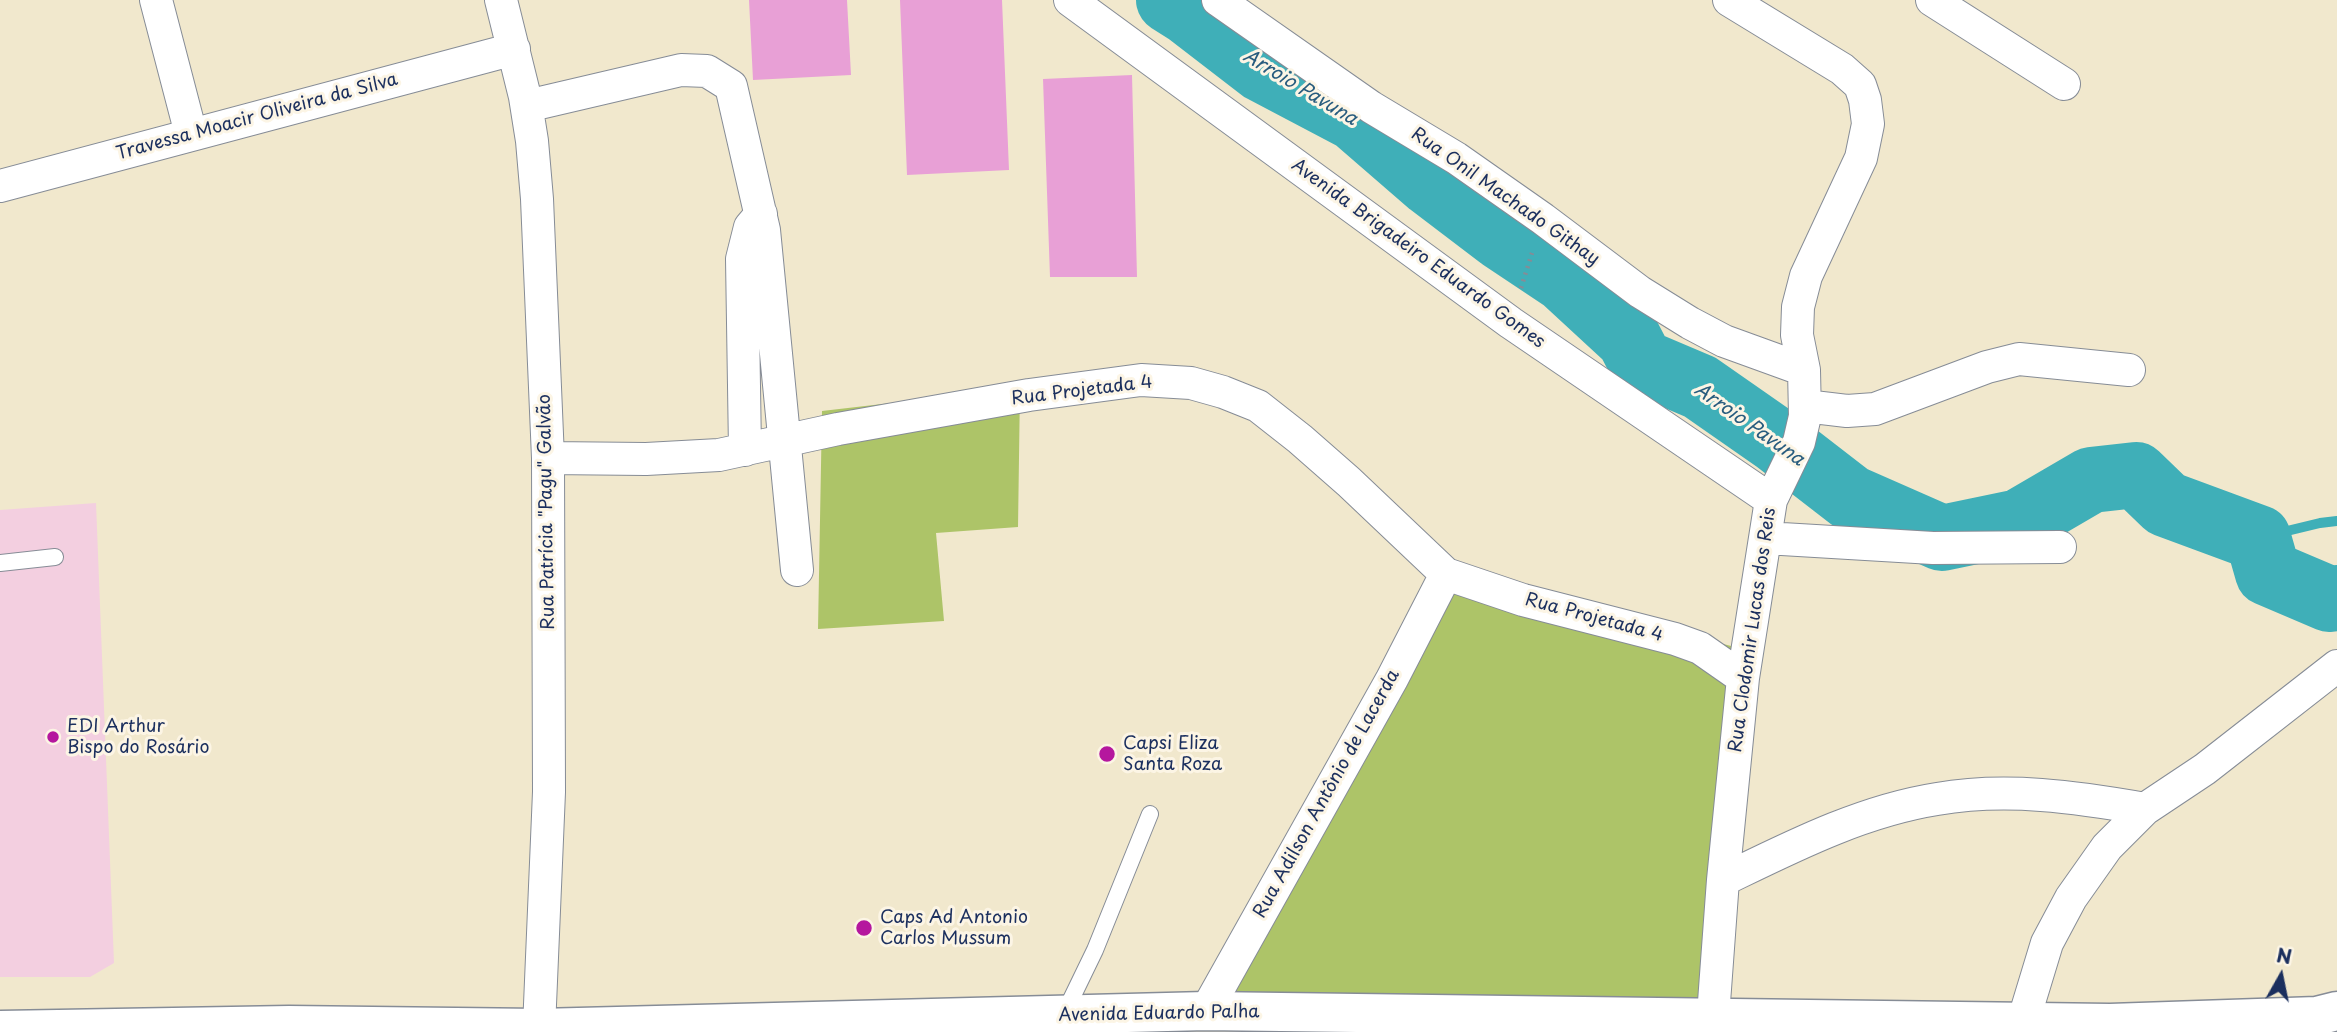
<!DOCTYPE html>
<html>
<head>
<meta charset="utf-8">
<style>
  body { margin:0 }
  #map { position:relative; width:2337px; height:1032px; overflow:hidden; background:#f1e8cd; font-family:"Playpen Sans",sans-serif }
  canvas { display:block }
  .north { position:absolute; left:2246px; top:941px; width:70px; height:70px; -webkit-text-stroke:5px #fcf5e5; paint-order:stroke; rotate:9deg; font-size:19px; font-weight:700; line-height:28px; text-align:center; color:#1b2f5e }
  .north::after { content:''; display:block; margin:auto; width:24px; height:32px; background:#1b2f5e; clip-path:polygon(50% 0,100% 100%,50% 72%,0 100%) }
</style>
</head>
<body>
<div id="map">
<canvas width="2337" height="1032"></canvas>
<div class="north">N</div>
</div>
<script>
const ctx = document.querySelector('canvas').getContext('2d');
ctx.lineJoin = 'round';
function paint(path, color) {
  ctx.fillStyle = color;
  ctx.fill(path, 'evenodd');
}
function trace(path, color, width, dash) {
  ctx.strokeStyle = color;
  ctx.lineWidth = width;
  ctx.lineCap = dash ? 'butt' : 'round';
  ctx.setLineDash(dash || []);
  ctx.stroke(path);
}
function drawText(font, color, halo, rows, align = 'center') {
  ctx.font = font + ' "Playpen Sans",sans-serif';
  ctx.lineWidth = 6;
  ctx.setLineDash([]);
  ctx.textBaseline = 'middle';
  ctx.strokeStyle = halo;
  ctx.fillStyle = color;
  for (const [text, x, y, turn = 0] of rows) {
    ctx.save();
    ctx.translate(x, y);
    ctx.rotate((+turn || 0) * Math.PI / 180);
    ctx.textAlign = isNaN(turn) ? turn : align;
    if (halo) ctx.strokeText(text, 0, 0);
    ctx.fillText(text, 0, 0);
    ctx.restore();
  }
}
paint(new Path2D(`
  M96,503L114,963L90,977H0V510Z`), '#f3cfe0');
paint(new Path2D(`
  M1020,388L1018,527L936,533L944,621L818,629L822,411Z
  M1446,574L1743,649L1701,1001L1230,996Z`), '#adc468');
trace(new Path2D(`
  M2258,538L2320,523L2337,521`), '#3fafb8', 10);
trace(new Path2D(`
  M1169,0L1188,12L1262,69L1355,118L1430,183L1501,237L1564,279L1629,339L1641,362L1700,387L1776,440L1851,498L1942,538L2019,522L2091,480L2136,475L2166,504L2258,538L2268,573L2329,599L2337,598`), '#3fafb8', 66);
paint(new Path2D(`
  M749,0H847L851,75L753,80Z
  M900,0H1002L1009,170L907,175Z
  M1132,75L1137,277H1050L1043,79Z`), '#e8a0d6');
const lane = new Path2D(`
  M0,563L55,557
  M1065,1012L1095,950L1150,814`);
const street = new Path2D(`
  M156,0L191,134
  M501,0L525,97L532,141L537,199L548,458L549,792L539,1028
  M1070,0L1511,323L1771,500
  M1218,0L1371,107L1456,158L1543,219L1640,292L1690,323L1724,341L1804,370
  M1932,0L2064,84
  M527,106L681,70L707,71L731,86L764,230L797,570
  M0,186L514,49
  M1805,406L1847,411L1875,409L1987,367L2019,359L2129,370
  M745,450L742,259L750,227L761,214
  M548,458L646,459L719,455L838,429L1029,395L1141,380L1191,383L1223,392L1258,406L1300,439L1349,482L1446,574L1523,600L1675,639L1700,648L1743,678
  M1765,538L1933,548L2060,547
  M1723,880C1791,847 1861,811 1937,799C2006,787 2077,797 2145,809
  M1206,1011L1392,679L1446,574
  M1713,1016L1723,880L1743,678L1771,500L1799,442L1805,416L1804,370L1797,335L1798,307L1806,276L1861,158L1868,124L1865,100L1860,85L1842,69L1729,0
  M2023,1022L2047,943L2071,898L2107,847L2145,809L2205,769L2337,666`);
const secondary = new Path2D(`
  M0,1030L289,1025L539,1028L1206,1011L2110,1023L2317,1016L2337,1011`);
trace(lane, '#868c96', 18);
trace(street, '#868c96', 34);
trace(secondary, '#868c96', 41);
trace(new Path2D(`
  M1521,288L1532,253`), '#868c96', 4.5, [2, 5]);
trace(lane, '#fff', 16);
trace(street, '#fff', 32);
trace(secondary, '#fff', 38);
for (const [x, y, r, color] of [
  [53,737,7,"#b5179e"],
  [1107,754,9,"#b5179e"],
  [864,928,9,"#b5179e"]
]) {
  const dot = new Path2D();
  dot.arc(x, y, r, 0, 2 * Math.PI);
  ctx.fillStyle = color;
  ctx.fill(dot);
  trace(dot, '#fcf5e5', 2.5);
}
drawText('18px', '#1b2f5e', '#fcf5e5', [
  ["Travessa Moacir Oliveira da Silva",257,117,-15],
  ["Rua Onil Machado Githay",1505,197,35],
  ["Avenida Brigadeiro Eduardo Gomes",1418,254,36],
  ["Rua Projetada 4",1082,391,-7],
  ["Rua Patrícia \"Pagu\" Galvão",547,512,-91],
  ["Rua Projetada 4",1594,618,15],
  ["Rua Clodomir Lucas dos Reis",1753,630,-82],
  ["Rua Adilson Antônio de Lacerda",1327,794,-61],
  ["Avenida Eduardo Palha",1159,1014,-1]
]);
drawText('18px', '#1b2f5e', '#fcf5e5', [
  ["EDI Arthur",67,727],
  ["Bispo do Rosário",67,748],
  ["Capsi Eliza",1123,744],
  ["Santa Roza",1123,765],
  ["Caps Ad Antonio",880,918],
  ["Carlos Mussum",880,939]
], 'left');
drawText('italic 19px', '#285c7e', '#fcf5e5', [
  ["Arroio Pavuna",1300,88,31],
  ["Arroio Pavuna",1749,425,35]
]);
</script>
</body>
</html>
